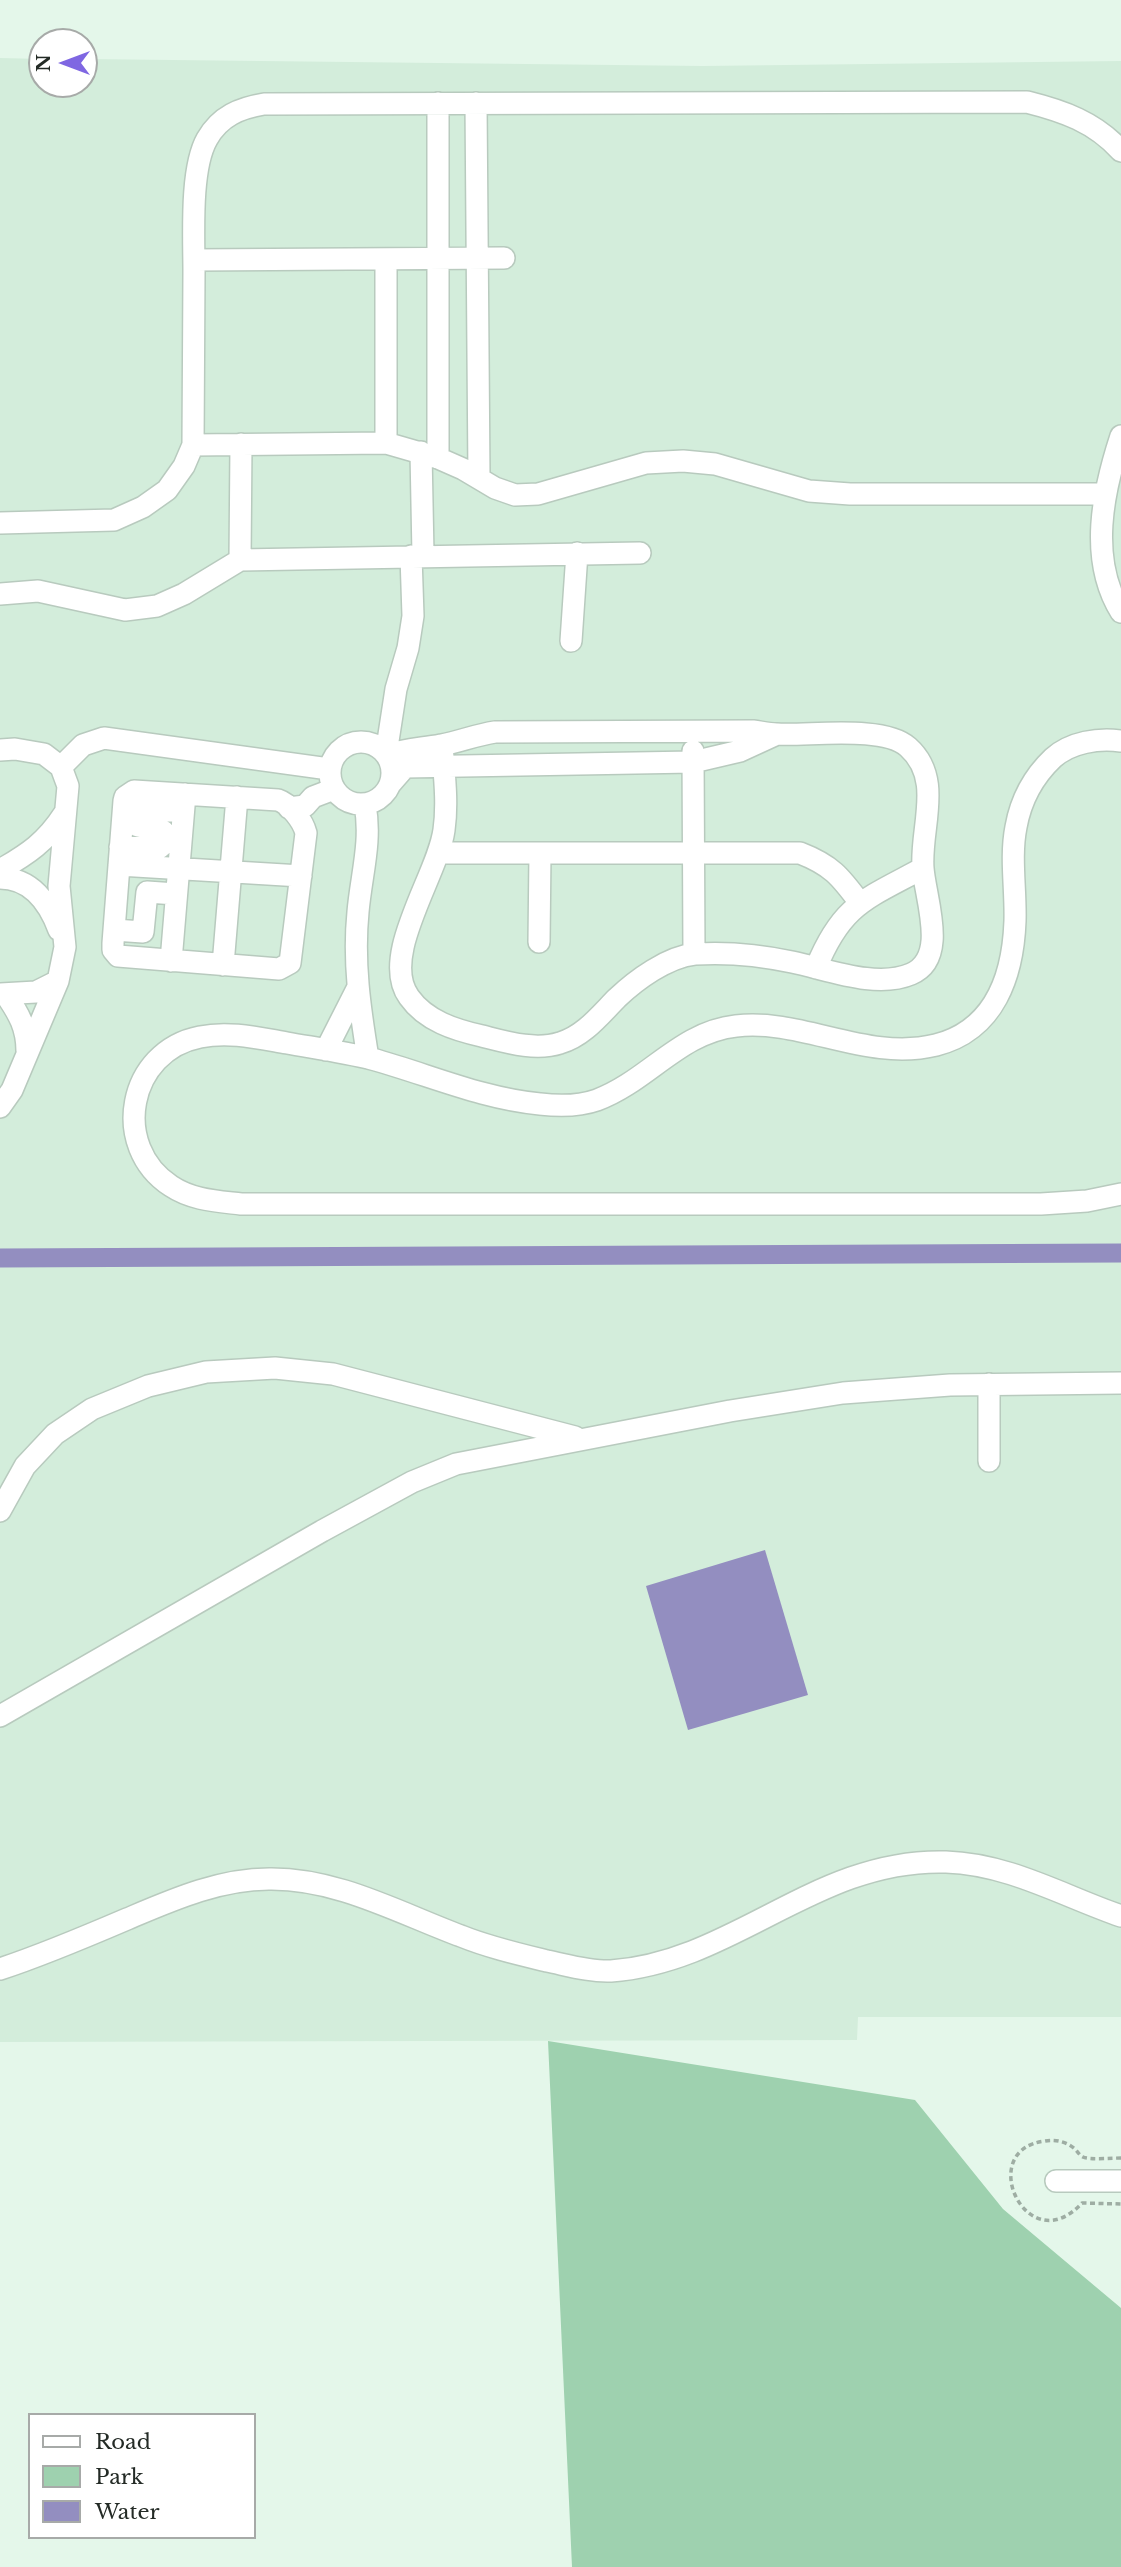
<!DOCTYPE html>
<html>
<head>
<meta charset="utf-8">
<style>
  body { margin:0 }
  #map { position:relative; width:1121px; height:2567px; overflow:hidden; background:#e4f7ea; font-family:"Libre Baskerville",serif }
  canvas { display:block }
  .legend { position:absolute; left:28px; top:2413px; width:228px; height:126px; box-sizing:border-box; background:#fff; border:2px solid #a7aaa8; margin:0; padding:9px 12px; list-style:none; font-size:21px; color:#242b26 }
  .legend li { display:flex; align-items:center; gap:14px; height:35px }
  .legend b { width:35px; border:2px solid #a7aaa8 }
  .north { position:absolute; left:28px; top:28px; width:70px; height:70px; box-sizing:border-box; background:#fff; border:2px solid #a7aaa8; border-radius:50%; rotate:270deg; font-size:19px; font-weight:700; line-height:28px; text-align:center; color:#242b26 }
  .north::after { content:''; display:block; margin:auto; width:24px; height:32px; background:#7f67e2; clip-path:polygon(50% 0,100% 100%,50% 72%,0 100%) }
</style>
</head>
<body>
<div id="map">
<canvas width="1121" height="2567"></canvas>
<ul class="legend">
<li><b style="height:9px;background:#fff"></b>Road</li>
<li><b style="height:19px;background:#9ed1af"></b>Park</li>
<li><b style="height:19px;background:#938ec0"></b>Water</li>
</ul>
<div class="north">N</div>
</div>
<script>
const ctx = document.querySelector('canvas').getContext('2d');
ctx.lineJoin = 'round';
function paint(path, color) {
  ctx.fillStyle = color;
  ctx.fill(path, 'evenodd');
}
function trace(path, color, width, dash) {
  ctx.strokeStyle = color;
  ctx.lineWidth = width;
  ctx.lineCap = dash ? 'butt' : 'round';
  ctx.setLineDash(dash || []);
  ctx.stroke(path);
}
paint(new Path2D(`
  M0,58L42,59V84H84V59L703,66L1121,61V2017H858L857,2040L0,2042Z`), '#d3eddb');
paint(new Path2D(`
  M548,2041L915,2100L1003,2209L1121,2308V2567H572Z`), '#9ed1af');
paint(new Path2D(`
  M765,1550L808,1695L688,1730L646,1586Z`), '#938ec0');
trace(new Path2D(`
  M0,1258L1121,1253`), '#938ec0', 19);
const minor = new Path2D(`
  M438,103V458
  M476,103L479,478
  M194,260L504,258
  M386,260V443
  M1121,436C1103,491 1088,559 1121,612
  M193,445L386,443L438,458L463,469L495,488L515,495L538,494L646,463L683,461L715,464L809,491L850,494H1105
  M421,452L423,555
  M0,523L114,520L143,507L167,490L184,466L193,445C193,387 194,329 194,272C194,236 190,169 207,139C220,116 240,108 264,104L1027,102C1063,111 1095,122 1121,151
  M240,560L241,444
  M0,594L38,591L125,610L157,606L184,594L240,560L640,553
  M571,641L577,553
  M1121,741C1098,738 1071,742 1053,758C1033,777 1021,799 1016,827C1010,857 1016,890 1015,921C1013,975 995,1030 936,1045C867,1062 802,1018 736,1026C680,1032 648,1081 597,1100C580,1106 557,1106 540,1104C483,1099 427,1074 372,1059C344,1052 315,1048 287,1043C258,1038 229,1031 200,1037C128,1051 110,1146 171,1186C192,1200 216,1201 241,1204H1041L1087,1201L1121,1194
  M330 773a31 31 0 1 1 62 0a31 31 0 1 1-62 0Z
  M0,750L15,749L44,754L61,767L68,786L59,886L65,947L58,981L12,1090L0,1107
  M693,751L694,954
  M386,754L396,689L408,648L413,616L411,556
  M387,756C405,748 422,749 441,745C459,742 475,735 495,732L753,731C761,732 769,734 777,734C809,736 884,725 908,747C944,779 920,827 923,868C925,898 949,958 911,974C876,989 827,969 792,962C760,955 727,952 695,954C667,957 636,980 617,998C600,1015 584,1036 560,1043C535,1051 506,1042 482,1036C455,1030 426,1021 409,997C379,956 438,875 444,830C448,802 444,773 442,745
  M61,767L83,745L104,738L329,769
  M391,783L405,767L693,762L740,751L777,734
  M134,791L278,800C290,804 303,821 306,833L290,963L279,969L118,956L113,950V943L124,801L125,797Z
  M365,805C372,841 361,876 358,912C353,962 360,1009 368,1058
  M289,808L305,806L313,797L334,789
  M120,847L159,848L166,842V836L163,831L138,826L135,820L139,811H183
  M439,853H800C831,865 840,876 860,903
  M119,865L301,876
  M0,870C28,854 46,842 64,814
  M0,878C31,878 49,903 59,930
  M114,930L143,932L147,892L176,894
  M539,942L540,853
  M171,961L185,794
  M223,965L237,797
  M816,968C842,904 866,899 923,868
  M0,994L36,992L58,981
  M6,995C19,1014 27,1028 27,1051
  M326,1050L357,989
  M989,1384V1461
  M0,1511L25,1466L55,1434L92,1409L148,1386L206,1372L275,1368L333,1374L575,1437
  M0,1716L322,1531L412,1482L456,1464L730,1411L843,1393L950,1385L1121,1383
  M0,1969C43,1955 85,1937 127,1919C172,1900 219,1879 269,1879C337,1878 399,1913 461,1936C488,1947 518,1954 547,1961C567,1965 590,1972 611,1971C735,1962 816,1858 946,1862C1009,1864 1063,1896 1121,1916
  M1056,2181H1121`);
trace(minor, '#b8cabe', 24);
trace(new Path2D(`
  M1121,2158C1113,2158 1089,2160 1083,2157C1080,2156 1078,2152 1075,2149C1067,2142 1056,2139 1045,2141C974,2149 1027,2263 1082,2203L1121,2204`), '#9eada3', 3.5, [5, 3.5]);
trace(minor, '#fff', 21);
</script>
</body>
</html>
